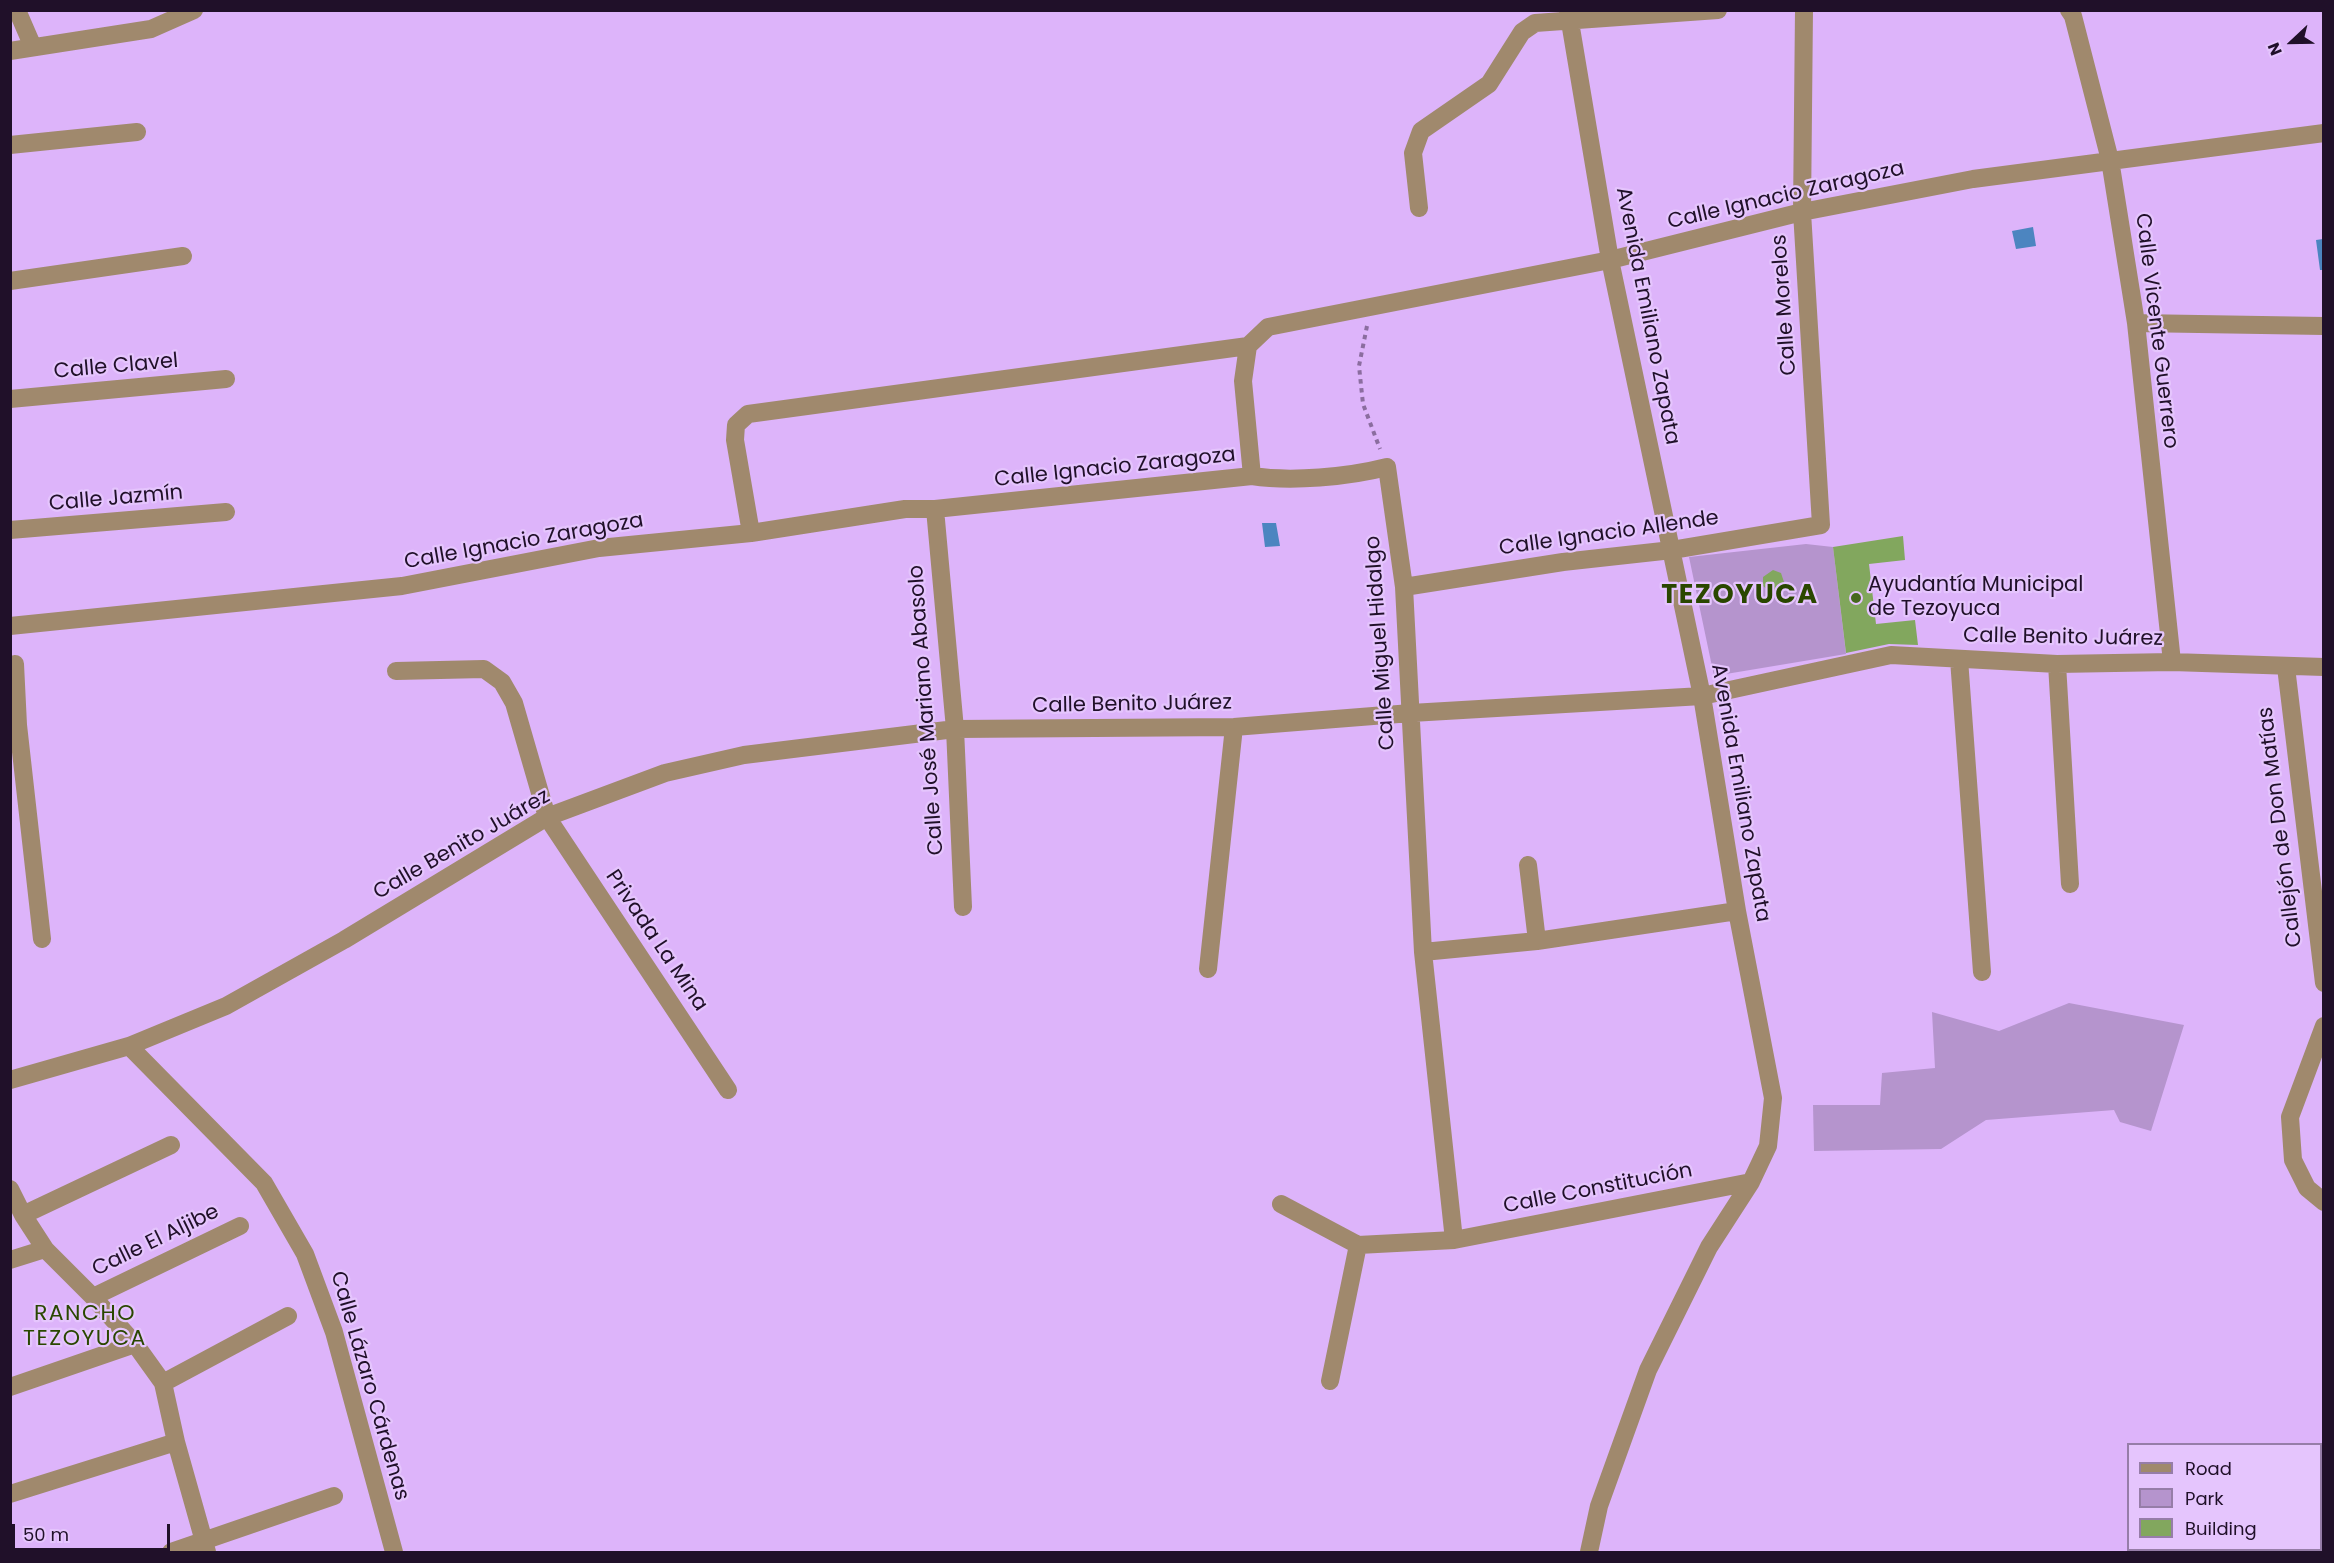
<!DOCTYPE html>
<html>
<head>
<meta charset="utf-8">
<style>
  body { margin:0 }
  #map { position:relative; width:2334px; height:1563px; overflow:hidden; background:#ddb4fa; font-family:Poppins,sans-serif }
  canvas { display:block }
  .frame { position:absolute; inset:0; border:12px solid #201029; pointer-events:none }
  .legend { position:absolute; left:2127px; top:1443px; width:195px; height:108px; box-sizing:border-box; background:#e5c5fd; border:2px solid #967da8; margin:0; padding:8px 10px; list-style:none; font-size:18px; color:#201029 }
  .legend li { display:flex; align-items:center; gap:12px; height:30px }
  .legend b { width:30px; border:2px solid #967da8 }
  .north { position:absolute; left:2262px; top:12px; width:60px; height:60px; -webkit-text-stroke:4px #e5c5fd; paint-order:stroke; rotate:248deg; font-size:16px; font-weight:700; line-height:24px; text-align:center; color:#201029 }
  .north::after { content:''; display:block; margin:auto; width:21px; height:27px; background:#201029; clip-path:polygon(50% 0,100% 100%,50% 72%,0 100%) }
  .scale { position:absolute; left:12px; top:1524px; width:158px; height:27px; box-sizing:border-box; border:3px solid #201029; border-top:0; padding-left:8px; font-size:18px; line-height:21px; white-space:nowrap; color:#201029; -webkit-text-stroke:4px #e5c5fd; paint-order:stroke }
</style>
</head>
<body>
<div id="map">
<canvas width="2334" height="1563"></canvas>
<div class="frame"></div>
<ul class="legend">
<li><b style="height:8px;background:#a0896d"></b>Road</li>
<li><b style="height:16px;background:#b594cd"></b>Park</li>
<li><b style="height:16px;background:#82a75e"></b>Building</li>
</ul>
<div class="north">N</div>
<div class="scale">50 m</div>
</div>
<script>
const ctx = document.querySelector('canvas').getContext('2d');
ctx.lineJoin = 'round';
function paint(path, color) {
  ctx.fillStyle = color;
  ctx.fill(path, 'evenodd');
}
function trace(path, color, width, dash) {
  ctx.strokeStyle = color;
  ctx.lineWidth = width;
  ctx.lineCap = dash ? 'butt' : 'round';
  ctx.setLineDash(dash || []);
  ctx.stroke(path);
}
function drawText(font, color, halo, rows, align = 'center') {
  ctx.font = font + ' Poppins,sans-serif';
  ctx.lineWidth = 4.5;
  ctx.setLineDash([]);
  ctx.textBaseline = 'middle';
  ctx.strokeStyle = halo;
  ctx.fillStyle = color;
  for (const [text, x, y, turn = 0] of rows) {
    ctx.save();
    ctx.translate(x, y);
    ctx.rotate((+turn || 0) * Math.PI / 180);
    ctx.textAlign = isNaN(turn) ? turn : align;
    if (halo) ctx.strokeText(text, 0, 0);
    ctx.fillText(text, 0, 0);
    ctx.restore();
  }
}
paint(new Path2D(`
  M1806,544L1833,547L1846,654L1714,676L1689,557Z
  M2069,1003L2184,1025L2151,1131L2120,1122L2114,1110L1986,1120L1941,1149L1814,1151L1813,1105H1880L1882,1073L1935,1068L1932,1012L1999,1031Z`), '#b594cd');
paint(new Path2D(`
  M2033,227L2036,246L2016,249L2012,231Z
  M2323,239V270H2320L2316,240Z
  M1262,523H1276L1280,546L1265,547Z`), '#4c85c0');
paint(new Path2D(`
  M1903,536L1905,560L1869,564L1876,624L1915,620L1918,645L1889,644L1846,653L1833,547Z
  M1773,570L1781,573L1784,582L1778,591H1769L1763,586V577Z`), '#82a75e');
trace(new Path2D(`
  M1367,326L1359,366L1363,404L1380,449`), '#8b6d9f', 4, [4.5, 4.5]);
trace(new Path2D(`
  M17,10L33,47
  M1568,10L1610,260L1702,696L1737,911L1773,1098L1768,1146L1751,1182L1709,1247L1648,1370L1599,1506L1589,1552
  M2069,10L2073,16L2110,160L2136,323L2172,662
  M10,51L151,29L194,10
  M10,145L137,132
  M1419,208L1413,153L1421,131L1489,84L1522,32L1535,23L1718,10
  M10,281L183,256
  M2136,323L2324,326
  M10,399L226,379
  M1252,476L1243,381L1248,346L1268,327L1610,260L1802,212L1973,179L2324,133
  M935,509L955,729L963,907
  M10,530L226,512
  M751,533L735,440L736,425L748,414L1248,346
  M1404,587L1563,562L1672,550L1821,525L1802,212L1804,10
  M10,626L402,586L599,548L751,533L905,509H935L1252,476C1291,482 1348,477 1387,467L1404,587L1423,952L1454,1240
  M1959,659L1982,972
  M15,664L18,725L42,939
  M2057,664L2070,884
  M2286,667L2324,983
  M396,671L484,669L502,682L514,703L547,817L728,1090
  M1528,865L1537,941
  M1423,952L1537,941L1737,911
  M1208,969L1234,727
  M2324,1026L2290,1117L2293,1160L2307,1188L2324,1202
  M129,1046L264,1183L305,1254L334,1332L394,1552
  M10,1080L129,1046L226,1006L344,940L547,817L665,773L744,755L955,729L1234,727L1411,713L1702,696L1891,655L2057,664L2172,662L2324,667
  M10,1189L23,1215L45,1249L93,1297L135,1344L163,1383L176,1442L207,1552
  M1281,1204L1358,1245L1454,1240L1751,1182
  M23,1215L171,1145
  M10,1260L45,1249
  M93,1297L240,1226
  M1330,1381L1358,1245
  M163,1383L288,1316
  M10,1387L135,1344
  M10,1494L176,1442
  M171,1552L334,1496`), '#a0896d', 18);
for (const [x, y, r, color] of [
  [1856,598,6,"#46681f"]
]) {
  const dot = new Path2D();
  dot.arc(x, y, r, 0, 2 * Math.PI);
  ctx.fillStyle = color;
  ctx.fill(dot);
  trace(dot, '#e5c5fd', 2);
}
drawText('21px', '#201029', '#e5c5fd', [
  ["Calle Ignacio Zaragoza",1786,196,-13],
  ["Calle Morelos",1785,305,-94],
  ["Avenida Emiliano Zapata",1647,316,79],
  ["Calle Vicente Guerrero",2156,331,83],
  ["Calle Clavel",116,367,-5],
  ["Calle Ignacio Zaragoza",1115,468,-6],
  ["Calle Jazmín",116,499,-5],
  ["Calle Ignacio Allende",1609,534,-8],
  ["Calle Ignacio Zaragoza",524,542,-10],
  ["Calle Benito Juárez",2063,638,1],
  ["Calle Miguel Hidalgo",1381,643,-94],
  ["Calle Benito Juárez",1132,705,-1],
  ["Calle José Mariano Abasolo",927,710,-94],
  ["Avenida Emiliano Zapata",1740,793,80],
  ["Callejón de Don Matías",2281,827,-97],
  ["Calle Benito Juárez",462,845,-30],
  ["Privada La Mina",656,941,56],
  ["Calle Constitución",1598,1189,-11],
  ["Calle El Aljibe",156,1241,-26],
  ["Calle Lázaro Cárdenas",369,1386,74]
]);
drawText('21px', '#201029', '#e5c5fd', [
  ["Ayudantía Municipal",1868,586],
  ["de Tezoyuca",1868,610]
], 'left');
ctx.letterSpacing = '1.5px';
drawText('22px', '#2a4700', '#e5c5fd', [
  ["RANCHO",85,1314],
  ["TEZOYUCA",85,1339]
]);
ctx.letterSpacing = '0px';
ctx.letterSpacing = '1.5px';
drawText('bold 27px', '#2a4700', '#e5c5fd', [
  ["TEZOYUCA",1740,596]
]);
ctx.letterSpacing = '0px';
</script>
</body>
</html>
